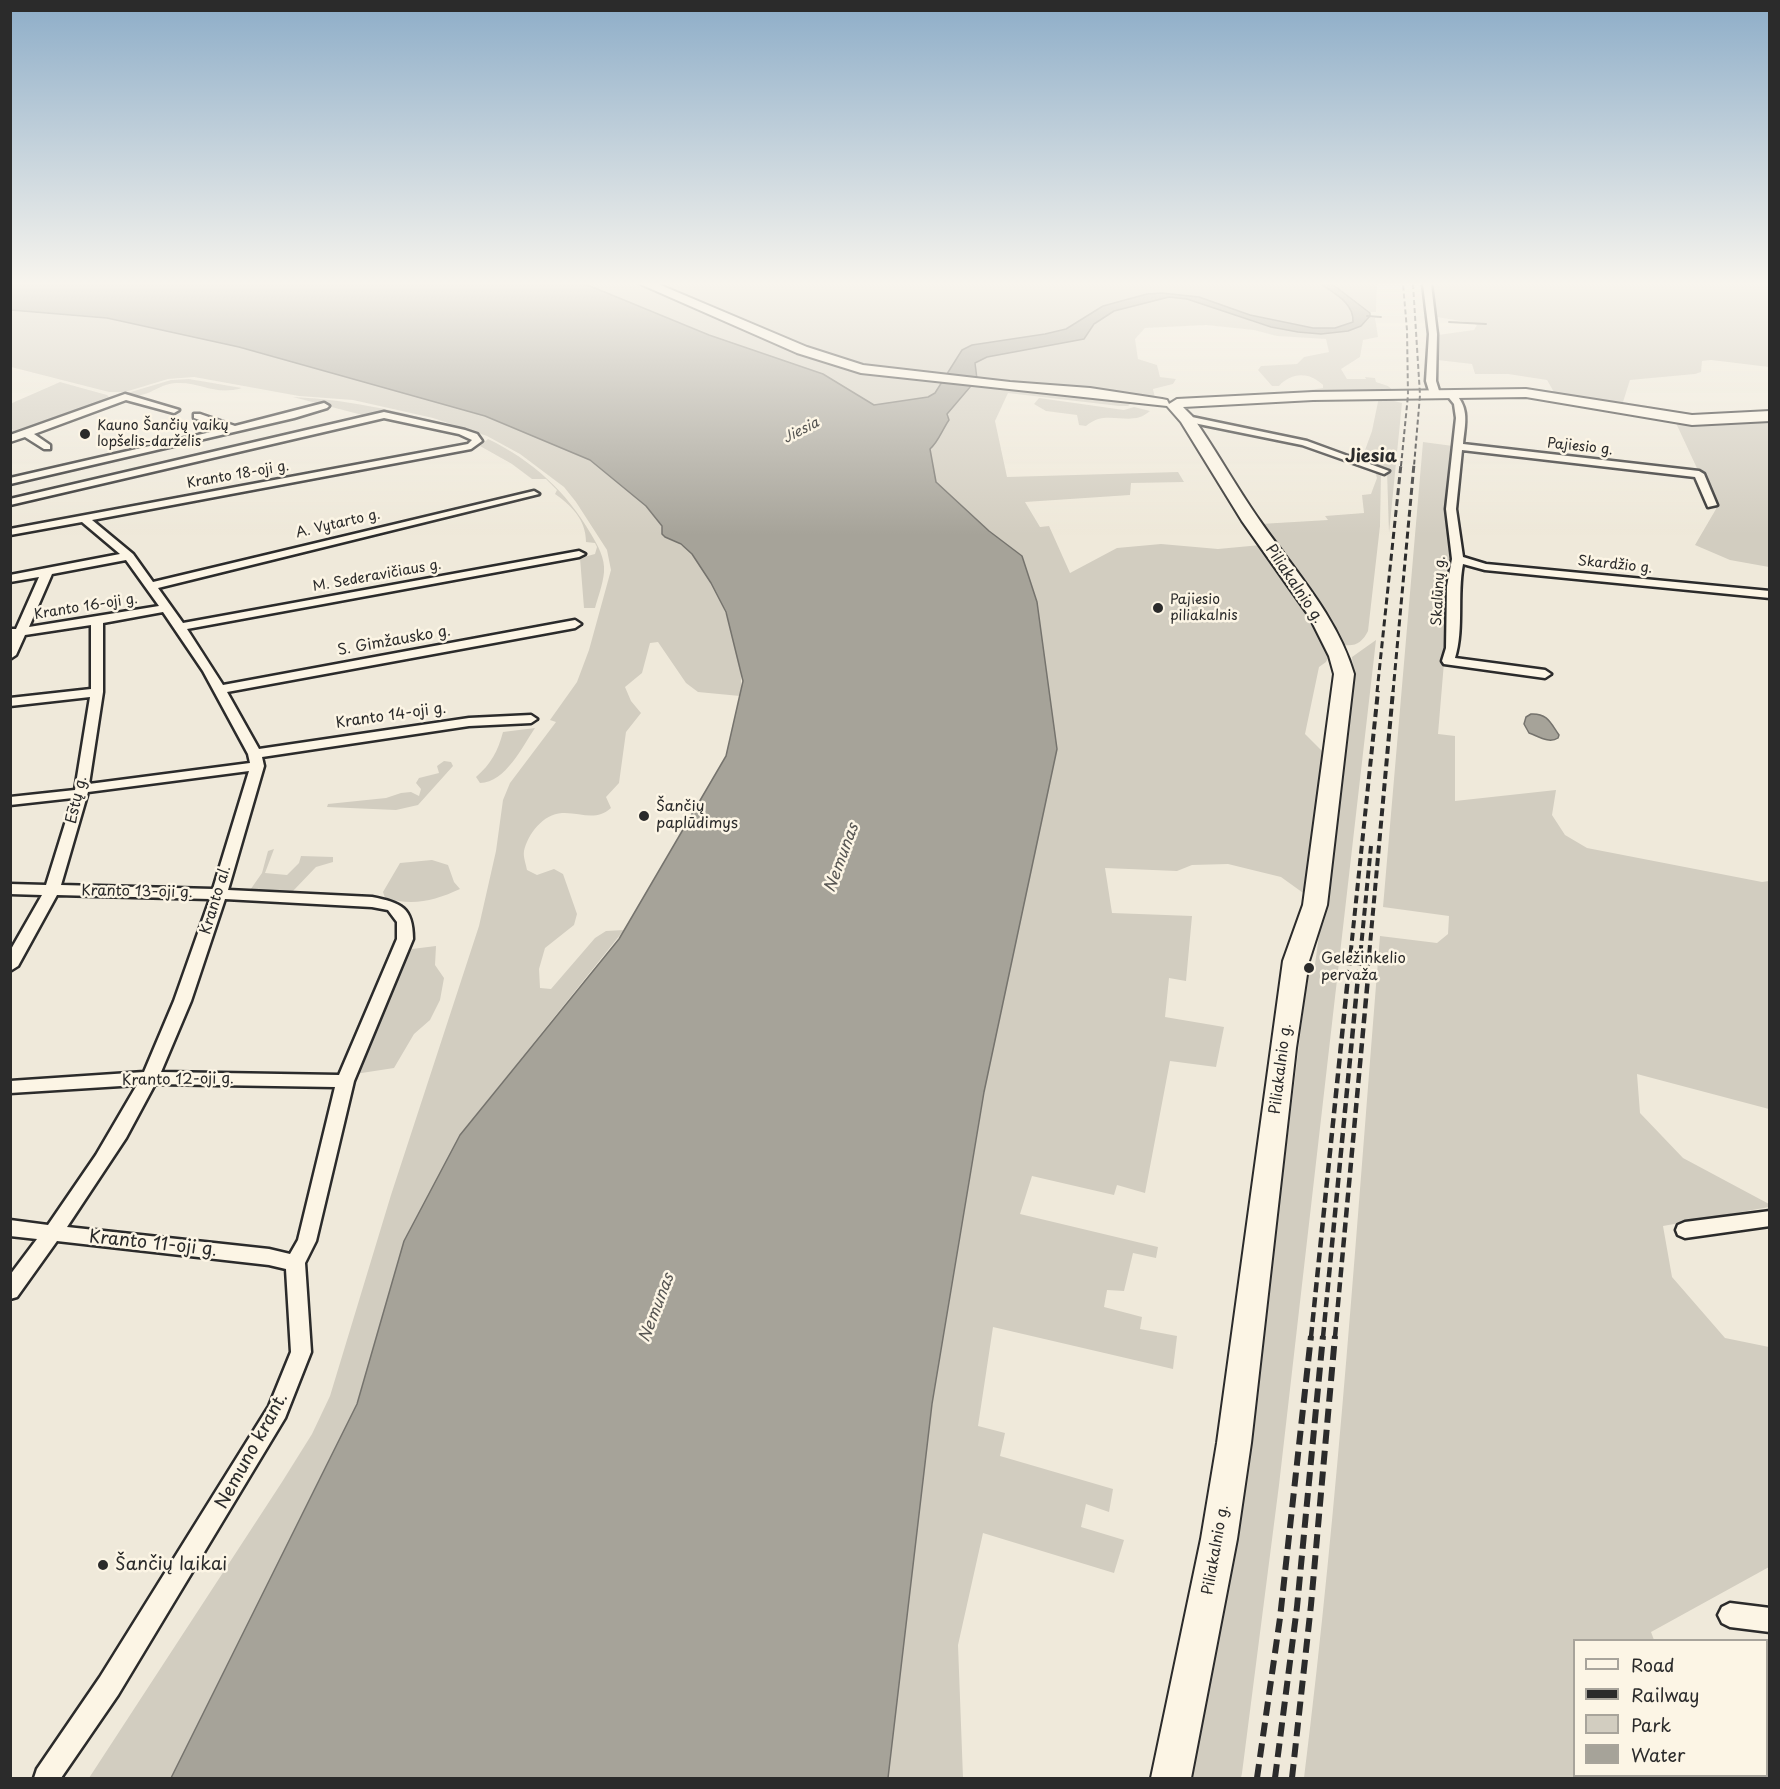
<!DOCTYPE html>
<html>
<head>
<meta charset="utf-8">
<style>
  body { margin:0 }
  #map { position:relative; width:1780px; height:1789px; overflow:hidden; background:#efe9da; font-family:"Playpen Sans",sans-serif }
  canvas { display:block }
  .frame { position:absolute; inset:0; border:12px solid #2b2b2b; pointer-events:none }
  .legend { position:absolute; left:1573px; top:1639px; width:195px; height:138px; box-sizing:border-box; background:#fcf5e5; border:2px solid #a8a49b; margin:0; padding:8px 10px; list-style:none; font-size:18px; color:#2b2b2b }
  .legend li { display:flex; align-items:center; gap:12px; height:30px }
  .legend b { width:30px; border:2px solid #a8a49b }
</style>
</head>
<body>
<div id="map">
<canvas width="1780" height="1789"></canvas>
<div class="frame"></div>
<ul class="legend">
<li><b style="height:8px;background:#fcf5e5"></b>Road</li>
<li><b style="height:8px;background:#2b2b2b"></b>Railway</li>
<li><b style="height:16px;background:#d2cdc0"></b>Park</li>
<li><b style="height:16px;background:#a6a399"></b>Water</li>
</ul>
</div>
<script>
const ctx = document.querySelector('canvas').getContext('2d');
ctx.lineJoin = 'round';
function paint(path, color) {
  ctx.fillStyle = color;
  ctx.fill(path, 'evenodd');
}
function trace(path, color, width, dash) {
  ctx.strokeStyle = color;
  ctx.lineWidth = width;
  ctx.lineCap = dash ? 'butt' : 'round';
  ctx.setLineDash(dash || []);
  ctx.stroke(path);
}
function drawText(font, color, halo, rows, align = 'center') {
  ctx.font = font + ' "Playpen Sans",sans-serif';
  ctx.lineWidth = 5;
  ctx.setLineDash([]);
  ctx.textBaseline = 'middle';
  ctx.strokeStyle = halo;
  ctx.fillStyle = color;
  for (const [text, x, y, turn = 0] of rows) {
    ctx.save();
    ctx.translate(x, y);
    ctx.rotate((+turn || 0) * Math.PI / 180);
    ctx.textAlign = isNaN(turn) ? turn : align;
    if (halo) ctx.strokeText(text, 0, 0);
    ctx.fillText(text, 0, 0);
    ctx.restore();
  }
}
paint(new Path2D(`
  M585,284H1328L1360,309L1356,323L1324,331L1279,326L1196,298L1171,295L1126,302L1079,328L980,351L948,396L874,405L823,374L709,335Z
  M1332,284H1377L1376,312H1369Z
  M1430,284H1769V367L1711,360L1702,361L1701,372L1695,374L1630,380L1623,402L1696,414L1769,412L1695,418L1555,394L1547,380L1508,374H1475L1472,364L1437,360L1438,335L1474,330L1477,325L1473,323L1436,317Z
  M1169,297C1200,297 1240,320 1272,327C1302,334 1331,329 1361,326L1369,317L1375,318L1378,337L1363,340L1360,357L1341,369L1347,379H1366L1365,377L1375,378L1376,382L1388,386L1394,391L1312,395L1309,390L1323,388V385C1309,372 1292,372 1279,386H1272L1258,370L1261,366L1297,364L1304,357L1329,352L1326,339L1277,336L1254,330L1206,325L1145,328L1135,339L1138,359L1157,365L1160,377L1176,379L1173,384L1153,389L1155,398L977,379L975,363L987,357L1084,339C1098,309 1139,302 1169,297Z
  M11,310L107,318L239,347L485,416L590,460L646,506L662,526L665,537C675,542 685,546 693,554C718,583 748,659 740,696L698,692L686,683L658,642L650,643L642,673L625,687L631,701L641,713L626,732L619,783L606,797L611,808C595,822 581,812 562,813C543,814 528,834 524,851C523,857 526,864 527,870L537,875L554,869L563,874L577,914L574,925L545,948L539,969L540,988L551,989L595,938L606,931L624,930L460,1135L404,1241L357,1404L171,1778H89L282,1482L312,1434L330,1396L391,1195L479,926L496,851L503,800L510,783L556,722L550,720L577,682L589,650L611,570L607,550L576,502L564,487L520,454L487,436L433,418L353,400L299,396L194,377L168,379L125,392H109L11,367Z
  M189,379L242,388C214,396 202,382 177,383C155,384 148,401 124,394L171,380Z
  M60,382L107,395L112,400L21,430L11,437V431L13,430L11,428L10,404Z
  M973,385L1134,401L1128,406H1119L1008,393L995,421L1007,477L1178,472L1184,482L1131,483L1130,495L1025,502L1040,527L1049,526L1070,573L1117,548L1161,544L1218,549L1261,545L1313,620L1331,652L1326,662L1319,667L1305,734L1326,755L1306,895L1281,877L1228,864L1192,865L1177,871L1105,868L1112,913L1192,916L1186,981L1169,978L1165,1017L1224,1027L1216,1067L1170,1061L1145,1193L1117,1185L1114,1195L1032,1176L1020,1214L1158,1247L1156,1258L1133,1253L1124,1291L1107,1290L1104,1307L1142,1317L1140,1329L1177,1336L1173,1369L993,1327L978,1426L1005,1433L1000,1456L1113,1489L1109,1512L1086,1504L1081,1527L1124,1540L1114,1573L983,1533L958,1645L963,1778H888L932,1404L984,1092L1057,749L1022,556L989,531L936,482L930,449C939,441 942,430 949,420L947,414Z
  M293,397C354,400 411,413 469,432L390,412L370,417Z
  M1379,397L1402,403L1389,533L1387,471L1361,461L1372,431Z
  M1039,398L1124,410L1134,407L1150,411C1130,429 1107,407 1086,426L1079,425L1077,415L1046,411L1034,404Z
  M1769,418V567L1730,560L1695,545L1716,509L1675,421Z
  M488,439C532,460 567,492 591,534C598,546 605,558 604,572C603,584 598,597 595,608H584L580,558L595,554L597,547L595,543L586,542C586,520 572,506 555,494L557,490L546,479H532L512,464L480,446Z
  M1423,442L1453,446L1446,511L1452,567L1438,734L1455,736V801L1556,790L1552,815L1565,835L1587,848L1762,882L1769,881V1109L1637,1074L1640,1113L1683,1158L1769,1204V1207L1663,1226L1672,1277L1725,1338L1769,1347V1567L1651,1632L1654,1640H1574V1776H1709L1710,1778H1304C1339,1499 1357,1217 1380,936L1437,943L1448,934L1449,916L1383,907Z
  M1374,468L1381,472L1380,526L1368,631C1362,643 1354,648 1340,644L1260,524L1328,520L1325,516L1364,513L1362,495L1371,494L1377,478Z
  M1376,640L1279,1485L1242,1773L1241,1778H1184L1204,1687L1255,1403L1308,971L1314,972L1354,676L1352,657Z
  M535,728C522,747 506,782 480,783L476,777C491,764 498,751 503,732Z
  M444,761L451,762L453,766L418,805L396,810L327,807L328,804L386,798L401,793L411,792L419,796L421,789L416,783L419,778L439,773L437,766Z
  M274,849L265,873L287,875L299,863L301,856L333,857V862L316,867L293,891L248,893L262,873L268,851Z
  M432,860L448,865L454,882L460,889C434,901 413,906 385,898L383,892L400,863Z
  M436,946L435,965L444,978L440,1000L430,1020L414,1034L394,1068L355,1074L361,1064L359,1059L395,979L412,949Z`), '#d2cdc0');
const water = new Path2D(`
  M11,284H585L709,335L823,374L874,405L928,397L935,393L962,350L972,345L1045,334L1066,329L1103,306L1147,294L1162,293L1199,297L1250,315L1313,328H1335L1353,322C1354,303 1335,294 1321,284H1332L1370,313V316L1361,326L1348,331L1321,334L1298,332L1271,327L1187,299L1169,297L1114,311L1094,324L1084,339L987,357L975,363L977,379L947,414L949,420C942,430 939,441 930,449L936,482L989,531L1022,556L1037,602L1057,749L984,1092L932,1404L888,1778H171L357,1404L404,1241L460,1135L619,939L726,756L743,681L726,612L711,583L692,554L681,544L665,537L662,534V526L646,506L590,460L485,416L239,347L107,318L11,310Z
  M1531,714C1548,713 1551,724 1559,735L1558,738C1549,744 1538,736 1529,733L1524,724L1526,717Z`);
paint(water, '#a6a399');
trace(water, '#75736d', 1.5);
trace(new Path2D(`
  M1367,316L1381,317
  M1449,322L1486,324`), '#75736d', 2);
const street = new Path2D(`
  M1423,284H1431L1437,334L1436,381L1440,394L1435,397L1430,394L1426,381L1429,334Z
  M1448,392H1454C1470,409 1465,423 1463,444L1699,471L1704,474L1717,505L1708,507L1695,477L1462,450L1456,509L1463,557L1486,564L1770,591V598L1485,570L1463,564C1457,595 1464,629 1455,658L1545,670L1551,674L1545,678L1444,664L1442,661L1446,648L1447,586L1452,559L1446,509L1456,418L1454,404L1446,394Z
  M125,394L179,410L174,413L126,400L34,434L50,445V449H44L25,437L10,442V435Z
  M324,403L329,406L327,408L294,418L10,484V478L224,429L194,418V414H200L235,426Z
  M384,412L465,430L477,434L482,441L471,449L92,520L133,554L153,582L534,491L539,494L158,588L183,623L579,551L585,554L579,557L187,629L223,685L575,620L581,624L575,628L227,692L259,749L469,718L531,715L537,719L531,723L469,726L262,757L264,766L228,890L372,897C401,903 413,907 413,939L354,1081L316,1241L305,1263L311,1352L285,1418L118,1695L61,1778H34L37,1769L100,1677L269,1406L291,1352L286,1269L269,1265L57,1241L17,1297L10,1299V1275L37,1239L10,1236V1220L48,1225L96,1155L137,1085L10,1093V1081L144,1072L174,1001L210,899L57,895L18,966L10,971V951L42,895L10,894V884L46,885L73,798L10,805V797L75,790L90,697L10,706V698L91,689V625L25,635L16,655L10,659L12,636L10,637V629H16L39,577L10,582V575L120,554L82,522L10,535V529L468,444L472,440L459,434L384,418L10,505V499ZM126,560L159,606L29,627L52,574ZM163,612L203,671L248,754L250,763L89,784L103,692V623ZM249,771L213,889L61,885L88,792ZM225,899L372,907L388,910L397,922V939L339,1075L161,1072L191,1001ZM155,1084L335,1087L298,1240L290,1254L269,1249L67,1227L126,1138Z
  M1187,416L1307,441L1389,471L1384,474L1302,445L1184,421L1182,419Z
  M1770,1211V1226L1685,1238L1678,1235L1676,1230L1678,1225L1685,1222Z
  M1730,1603L1770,1608V1632L1730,1627L1722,1623L1718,1615L1722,1607Z`);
const primary = new Path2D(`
  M640,284H658L807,347L863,365L1010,382L1090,388L1162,399L1167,400L1169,404L1177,399L1313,392L1526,389L1692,415L1770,411V421L1692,425L1526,397L1313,400L1183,407L1192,416C1216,450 1236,487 1260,521C1294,570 1337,616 1354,674L1327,905L1309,961L1296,1048L1251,1443L1237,1539L1191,1778H1151L1201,1539L1217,1443L1283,961L1303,905L1334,674L1329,656L1309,616L1242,521L1181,422L1167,406L861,373L797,353Z`);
trace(street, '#2b2b2b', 5);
trace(primary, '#2b2b2b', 4);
paint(street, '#fcf5e5');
paint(primary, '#fcf5e5');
trace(new Path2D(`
  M1413,284L1420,395L1414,466
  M1401,466L1408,395L1407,330L1403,284`), '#2b2b2b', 2, [5, 3]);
trace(new Path2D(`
  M1377,692L1401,464
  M1393,692L1414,464`), '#2b2b2b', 3, [7, 4]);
trace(new Path2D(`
  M1348,978L1378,691
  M1358,978L1371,846
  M1367,978L1393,691`), '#2b2b2b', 4, [8, 4.5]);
trace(new Path2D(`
  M1311,1337L1348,977
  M1323,1337L1358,977
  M1335,1337L1368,977`), '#2b2b2b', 4.5, [10, 5]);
trace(new Path2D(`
  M1257,1778L1280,1618L1311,1336
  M1275,1778L1297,1607L1323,1336
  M1292,1778L1311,1605L1335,1336`), '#2b2b2b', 6, [14, 7]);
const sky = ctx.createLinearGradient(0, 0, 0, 535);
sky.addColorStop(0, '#8dadc8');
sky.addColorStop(0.53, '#f8f5ee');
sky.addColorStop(1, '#f8f5ee00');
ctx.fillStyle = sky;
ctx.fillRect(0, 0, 1780, 535);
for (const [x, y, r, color] of [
  [85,434,6,"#2b2b2b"],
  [1158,608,6,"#2b2b2b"],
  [644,816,6,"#2b2b2b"],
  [1309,968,6,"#2b2b2b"],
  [103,1565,6,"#2b2b2b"]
]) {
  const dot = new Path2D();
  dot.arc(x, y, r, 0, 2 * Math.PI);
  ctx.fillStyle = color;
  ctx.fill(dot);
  trace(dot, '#fcf5e5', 2);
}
drawText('14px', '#2b2b2b', '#fcf5e5', [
  ["Kauno Šančių vaikų",97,426],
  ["lopšelis-darželis",97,442],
  ["Pajiesio",1170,600],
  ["piliakalnis",1170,616]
], 'left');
drawText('italic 14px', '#565552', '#fcf5e5', [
  ["Jiesia",801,431,-27]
]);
drawText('14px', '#2b2b2b', '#fcf5e5', [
  ["Pajiesio g.",1580,447,6],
  ["Kranto 18-oji g.",238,475,-10],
  ["A. Vytarto g.",338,524,-13],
  ["Skardžio g.",1615,565,6],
  ["M. Sederavičiaus g.",377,576,-10],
  ["Skalūnų g.",1439,591,-87],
  ["Kranto 16-oji g.",86,607,-9]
]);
drawText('15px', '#2b2b2b', '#fcf5e5', [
  ["Piliakalnio g.",1294,584,56],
  ["S. Gimžausko g.",394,641,-10],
  ["Kranto 14-oji g.",391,716,-8],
  ["Estų g.",77,800,-77],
  ["Kranto 13-oji g.",137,892,1],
  ["Kranto al.",216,900,-73],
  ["Piliakalnio g.",1281,1069,-83],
  ["Kranto 12-oji g.",178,1080,-1],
  ["Piliakalnio g.",1216,1550,-80]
]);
drawText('15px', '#2b2b2b', '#fcf5e5', [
  ["Šančių",656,807],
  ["paplūdimys",656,824],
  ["Geležinkelio",1321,959],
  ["pervaža",1321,976]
], 'left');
drawText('italic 16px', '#565552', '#fcf5e5', [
  ["Nemunas",842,858,-70],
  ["Nemunas",657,1308,-69]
]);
drawText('bold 18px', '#2b2b2b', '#fcf5e5', [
  ["Jiesia",1371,457]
]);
drawText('18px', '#2b2b2b', '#fcf5e5', [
  ["Kranto 11-oji g.",153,1244,6],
  ["Nemuno krant.",252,1451,-61]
]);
drawText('18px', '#2b2b2b', '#fcf5e5', [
  ["Šančių laikai",115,1565]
], 'left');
</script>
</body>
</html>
